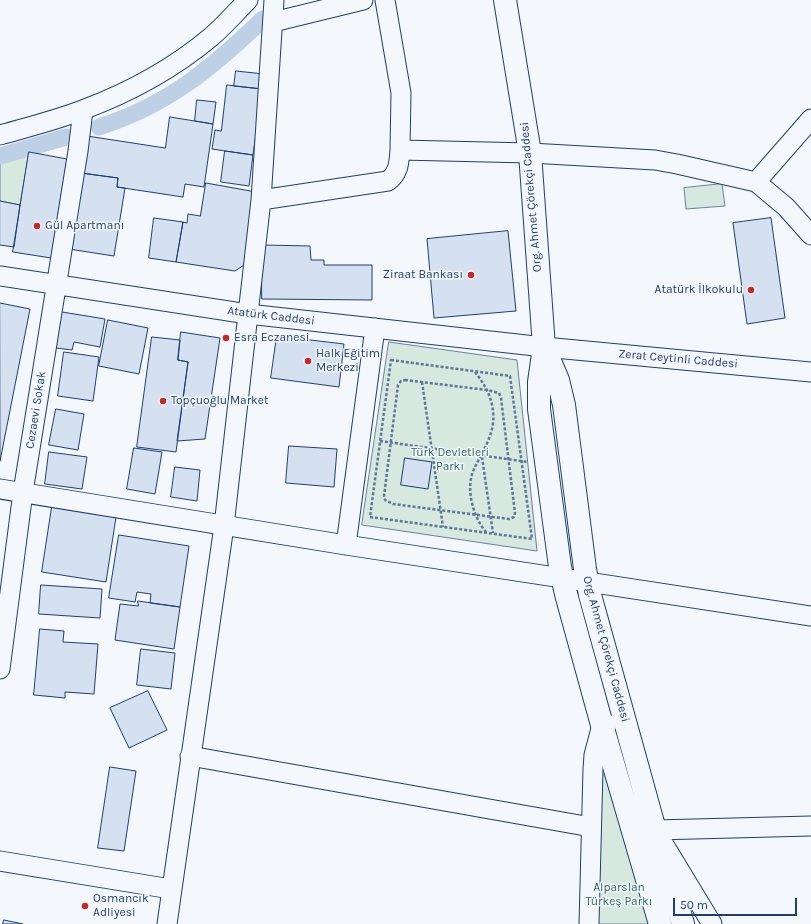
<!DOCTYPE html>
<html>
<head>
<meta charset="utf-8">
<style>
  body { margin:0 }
  #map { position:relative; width:811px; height:924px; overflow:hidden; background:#f4f7fb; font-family:Karla,sans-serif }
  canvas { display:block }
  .scale { position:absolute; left:673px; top:898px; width:124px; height:18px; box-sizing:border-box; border:2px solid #1d3f73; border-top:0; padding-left:5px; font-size:12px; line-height:14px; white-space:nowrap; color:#1d3f73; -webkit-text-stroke:3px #f4f7fb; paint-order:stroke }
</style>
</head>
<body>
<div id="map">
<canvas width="811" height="924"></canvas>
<div class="scale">50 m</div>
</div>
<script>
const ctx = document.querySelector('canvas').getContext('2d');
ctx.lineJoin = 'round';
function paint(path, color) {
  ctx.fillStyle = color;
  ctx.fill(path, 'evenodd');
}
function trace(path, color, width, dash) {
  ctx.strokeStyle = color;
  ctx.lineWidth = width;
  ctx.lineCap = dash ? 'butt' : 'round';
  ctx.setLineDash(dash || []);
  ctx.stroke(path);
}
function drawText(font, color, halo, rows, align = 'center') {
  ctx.font = font + ' Karla,sans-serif';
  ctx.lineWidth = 3;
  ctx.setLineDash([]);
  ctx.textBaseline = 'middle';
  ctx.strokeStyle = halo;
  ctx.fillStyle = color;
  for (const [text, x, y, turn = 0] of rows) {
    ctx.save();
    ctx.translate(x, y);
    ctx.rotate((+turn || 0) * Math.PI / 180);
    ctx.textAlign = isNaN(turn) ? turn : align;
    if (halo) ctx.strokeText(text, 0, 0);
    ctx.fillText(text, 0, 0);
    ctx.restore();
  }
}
const green = new Path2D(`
  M29,152L20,205L0,201V160Z
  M722,184L725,206L686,209L684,188Z
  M389,342L517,360L537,551L362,525Z
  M602,725L659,924H589Z`);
paint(green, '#d7e8df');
trace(green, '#687fa3', 1);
trace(new Path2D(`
  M99,127C168,105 212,68 263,19
  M0,156L66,137`), '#bed0e5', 17);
const building = new Path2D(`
  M236,71L264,74L262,89L234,86Z
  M227,85L262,89L253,155L212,149L215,130L221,131Z
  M197,100L216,102L213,124L195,121Z
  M170,117L213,124L204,187L185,184L183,197L117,187L118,178L81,173L87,136L165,148Z
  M225,151L253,155L249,186L221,182Z
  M29,152L67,159L51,258L13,252Z
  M81,173L118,178L117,187L125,188L114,256L69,249Z
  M206,183L256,192L244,265L235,271L176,262L183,222L187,223L188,214L200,216Z
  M0,201L20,205L14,247L0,245Z
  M154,218L183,222L176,262L149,258Z
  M771,218L785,318L747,324L733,223Z
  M508,231L516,311L434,318L427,239Z
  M262,245L310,246L311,260H324V265H372V300L262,299Z
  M0,303L30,309L0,461Z
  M62,312L105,319L100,347L74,342L72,350L56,348Z
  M108,320L148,328L139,374L99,366Z
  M181,332L220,338L205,439L177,441L188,362L178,360Z
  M277,336L344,344L339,387L271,378Z
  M152,337L180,340L178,360L188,362L176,452L137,447Z
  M64,352L99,357L93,401L58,396Z
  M56,409L84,414L78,450L49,445Z
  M289,446L337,449L334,487L286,483Z
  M134,448L162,452L155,494L127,489Z
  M49,452L87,457L82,489L45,484Z
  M405,458L432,462L428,489L401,485Z
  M175,467L200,470L197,501L171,497Z
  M52,507L116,517L106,582L42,572Z
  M119,535L189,546L180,607L150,603L151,594L137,592L135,602L109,598Z
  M41,585L102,589L100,618L39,614Z
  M138,601L180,607L174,649L115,640L120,604L138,606Z
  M40,629L64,631L63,642L98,644L94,694L65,692V698L34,695Z
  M141,649L175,653L171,689L137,685Z
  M148,691L167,730L129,748L110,708Z
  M110,767L136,771L124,851L98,848Z
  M4,920L23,924H3Z`);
paint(building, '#d5e0f0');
trace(building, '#1d3f73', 1);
const minor = new Path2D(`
  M385,0L401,93L400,150L530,153L655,160L677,164L756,182L786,207L811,235
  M273,22L363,0
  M0,135C28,127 57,120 85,109C130,92 174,68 211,37C224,26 236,12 248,0
  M756,182L811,119
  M261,200L388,181C399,173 399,162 400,150
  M0,276L248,314L544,347L811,372
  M0,489L346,545L811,616
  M346,545L375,328
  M0,669L23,492L78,151L83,110
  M190,756L591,827
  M0,861L171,889
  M167,924L224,526L248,314L261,200L274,0
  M589,924L593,769L594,755L602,725L607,724
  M712,924L655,830L811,826`);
const major = new Path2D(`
  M505,0L530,153L544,347L539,382V409L560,567L566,594L602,725L660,924
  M544,347L558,380L564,405L585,569L590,595L655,830L683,924`);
trace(minor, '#1d3f73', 21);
trace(major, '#1d3f73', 24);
trace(new Path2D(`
  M391,360L510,376L532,539L370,517Z
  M475,372C487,387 495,403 493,423C491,440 481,454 474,469C465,488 473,517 486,532
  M405,380L487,390L499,393L501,398L515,513L514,517L509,519L393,504L385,500L384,496L398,385L401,381Z
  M422,382L443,527
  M380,441L528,462
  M482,457L493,533`), '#5e769c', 2.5, [3, 2]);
trace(minor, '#f4f7fb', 19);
trace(major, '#f4f7fb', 22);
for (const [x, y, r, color] of [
  [37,226,4,"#c62828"],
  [471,275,4,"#c62828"],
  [751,290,4,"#c62828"],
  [226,338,4,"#c62828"],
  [308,361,4,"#c62828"],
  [163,401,4,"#c62828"],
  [85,906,4,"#c62828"]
]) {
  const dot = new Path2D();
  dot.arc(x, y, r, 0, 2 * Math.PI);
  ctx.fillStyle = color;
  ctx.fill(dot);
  trace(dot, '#f4f7fb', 1.5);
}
drawText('12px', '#1d3f73', '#f4f7fb', [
  ["Org. Ahmet Çörekçi Caddesi",531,197,-95],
  ["Atatürk Caddesi",271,316,7],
  ["Zerat Ceytinli Caddesi",678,359,5],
  ["Cezaevi Sokak",36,410,-81],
  ["Org. Ahmet Çörekçi Caddesi",606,649,75]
]);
drawText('12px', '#1d3f73', '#f4f7fb', [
  ["Gül Apartmanı",45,226],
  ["Ziraat Bankası",463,275,"right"],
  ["Atatürk İlkokulu",743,290,"right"],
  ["Esra Eczanesi",234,338],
  ["Halk Eğitim",316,354],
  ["Merkezi",316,368],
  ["Topçuoğlu Market",171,401],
  ["Osmancık",93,899],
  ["Adliyesi",93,913]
], 'left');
drawText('12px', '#2c6c60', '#f4f7fb', [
  ["Türk Devletleri",450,453],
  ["Parkı",450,467],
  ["Alparslan",619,888],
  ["Türkeş Parkı",619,902]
]);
</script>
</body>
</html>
